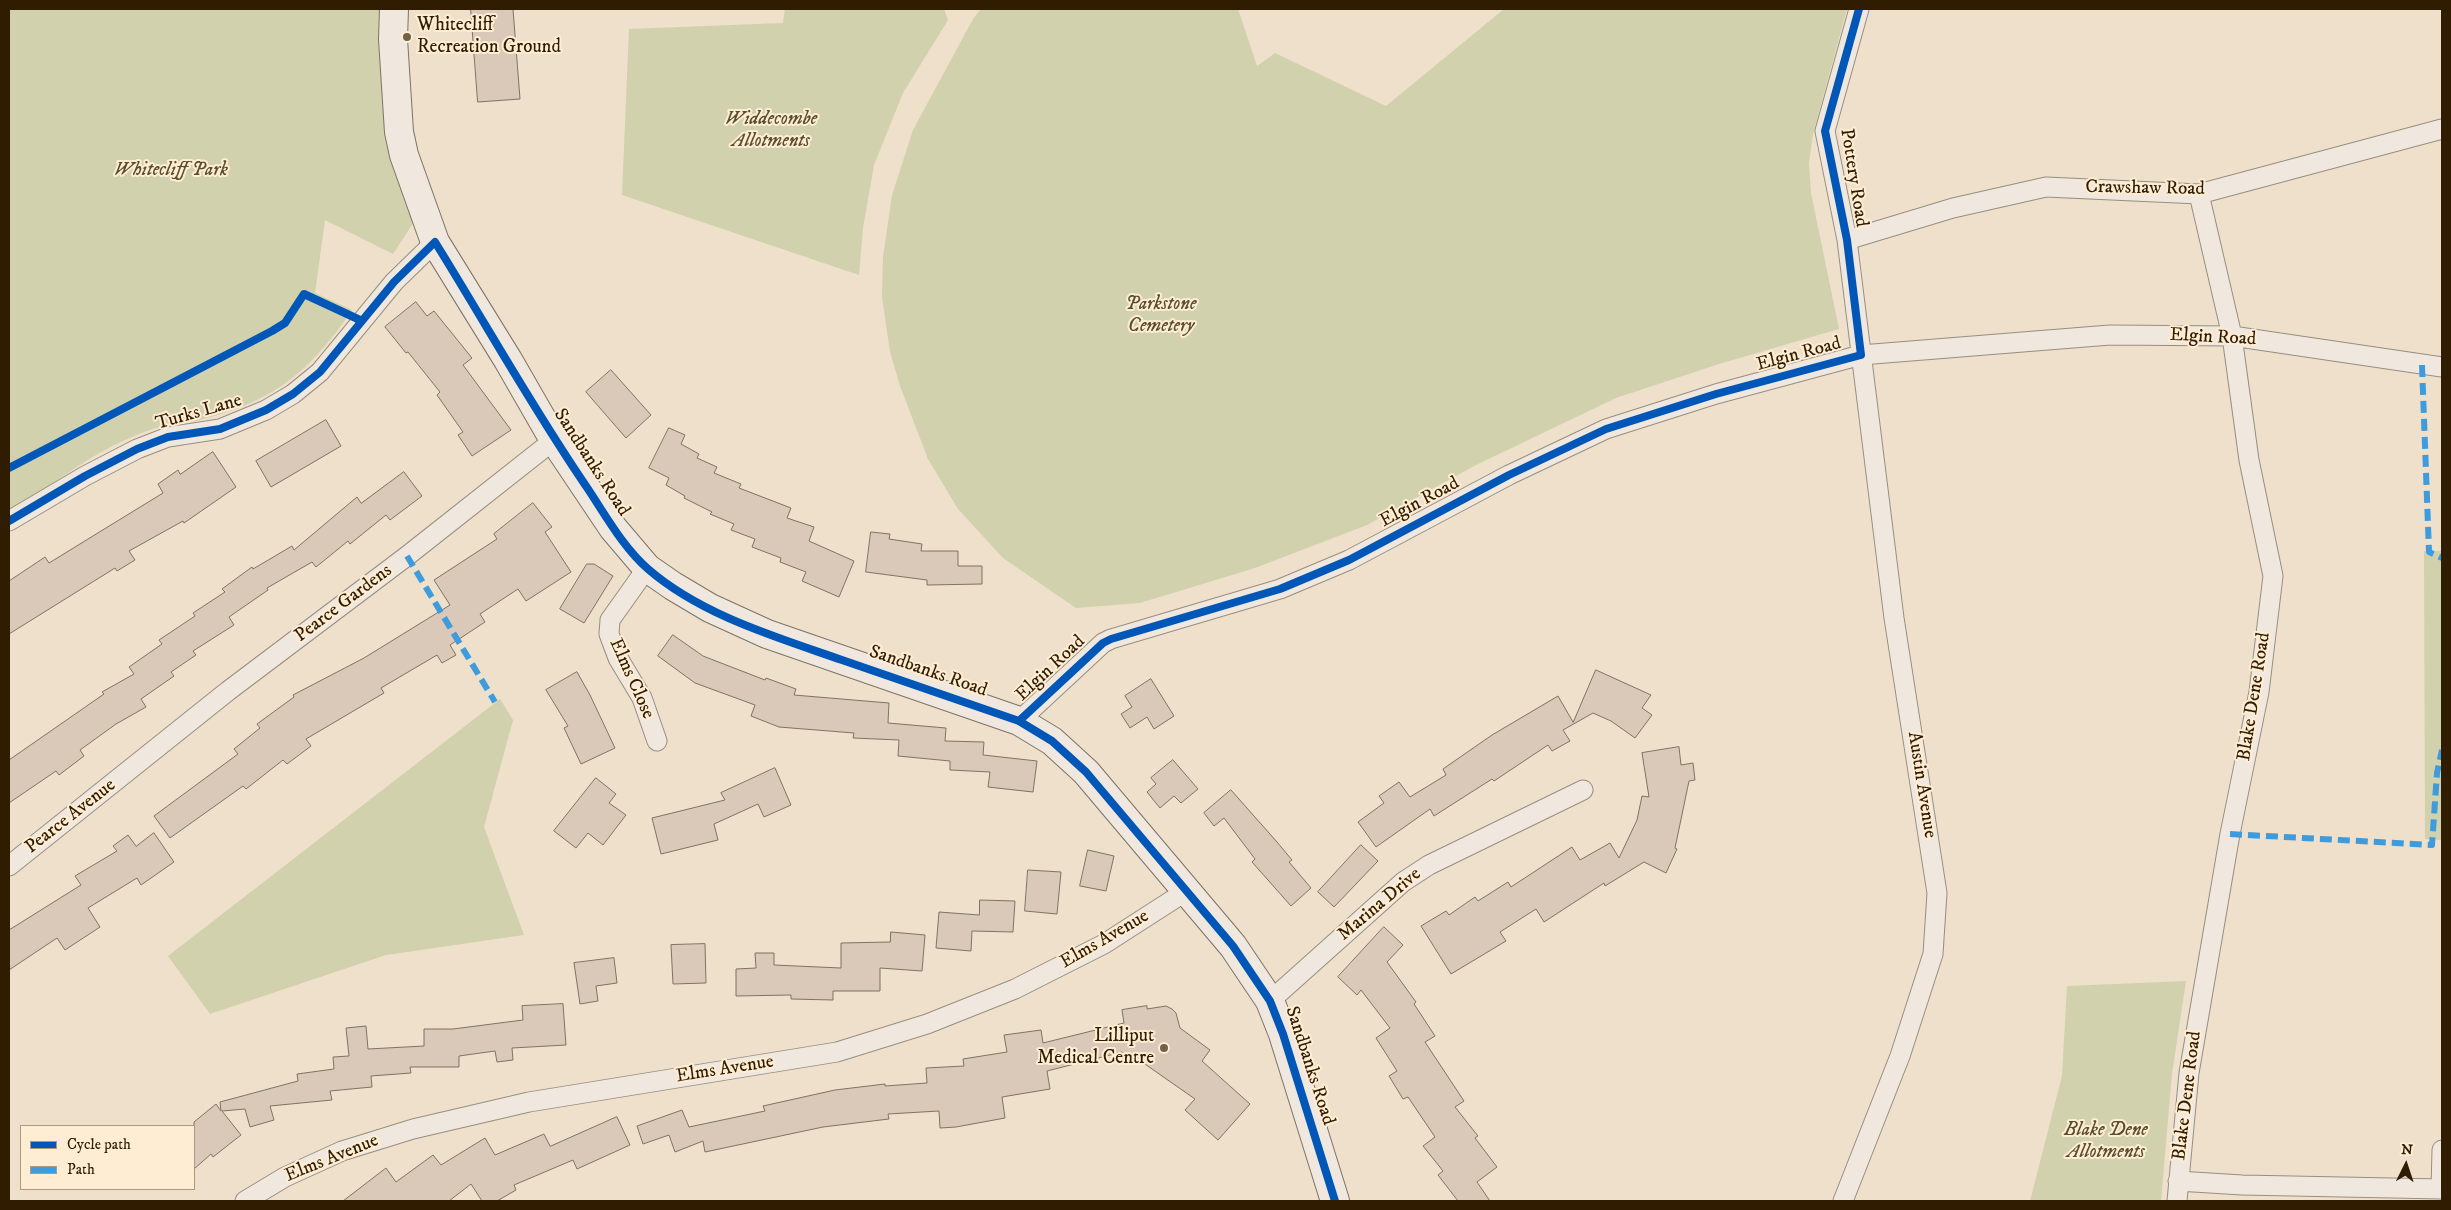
<!DOCTYPE html>
<html>
<head>
<meta charset="utf-8">
<style>
  body { margin:0 }
  #map { position:relative; width:2451px; height:1210px; overflow:hidden; background:#eee0cb; font-family:"IM FELL DW Pica",serif }
  canvas { display:block }
  .frame { position:absolute; inset:0; border:10px solid #301c00; pointer-events:none }
  .legend { position:absolute; left:20px; top:1125px; width:175px; height:65px; box-sizing:border-box; background:#feedd3; border:1px solid #ac997f; margin:0; padding:6px 9px; list-style:none; font-size:15px; color:#301c00 }
  .legend li { display:flex; align-items:center; gap:10px; height:25px }
  .legend b { width:25px; border:1px solid #ac997f }
  .north { position:absolute; left:2381px; top:1140px; width:50px; height:50px; -webkit-text-stroke:4px #feedd3; paint-order:stroke; rotate:4deg; font-size:14px; font-weight:700; line-height:20px; text-align:center; color:#301c00 }
  .north::after { content:''; display:block; margin:auto; width:18px; height:22px; background:#301c00; clip-path:polygon(50% 0,100% 100%,50% 72%,0 100%) }
</style>
</head>
<body>
<div id="map">
<canvas width="2451" height="1210"></canvas>
<div class="frame"></div>
<ul class="legend">
<li><b style="height:6px;background:#0057b8"></b>Cycle path</li>
<li><b style="height:6px;background:#3e9bdc"></b>Path</li>
</ul>
<div class="north">N</div>
</div>
<script>
const ctx = document.querySelector('canvas').getContext('2d');
ctx.lineJoin = 'round';
function paint(path, color) {
  ctx.fillStyle = color;
  ctx.fill(path, 'evenodd');
}
function trace(path, color, width, dash) {
  ctx.strokeStyle = color;
  ctx.lineWidth = width;
  ctx.lineCap = dash ? 'butt' : 'round';
  ctx.setLineDash(dash || []);
  ctx.stroke(path);
}
function drawText(font, color, halo, rows, align = 'center') {
  ctx.font = font + ' "IM FELL DW Pica",serif';
  ctx.lineWidth = 4;
  ctx.setLineDash([]);
  ctx.textBaseline = 'middle';
  ctx.strokeStyle = halo;
  ctx.fillStyle = color;
  for (const [text, x, y, turn = 0] of rows) {
    ctx.save();
    ctx.translate(x, y);
    ctx.rotate((+turn || 0) * Math.PI / 180);
    ctx.textAlign = isNaN(turn) ? turn : align;
    if (halo) ctx.strokeText(text, 0, 0);
    ctx.fillText(text, 0, 0);
    ctx.restore();
  }
}
paint(new Path2D(`
  M9,9H394L423,208L393,254L325,220L315,293L352,310C308,375 272,402 196,421C188,423 181,422 173,424C159,426 143,432 130,438C86,456 50,488 9,511Z
  M785,9H944L948,20L903,93L874,165L863,228L859,275L622,195L629,29L783,23Z
  M981,9H1238L1257,66L1275,53L1386,106L1504,9H1847L1813,134L1809,163L1811,193L1839,329L1719,364L1616,398L1476,465L1367,525L1255,568L1140,603L1076,608L1003,558L958,509L928,459L900,386L890,352L882,297L883,257L892,195L913,130L973,19Z
  M2424,551H2442V840L2425,839Z
  M500,699L513,720L484,827L524,935L386,955L210,1014L168,956Z
  M2186,981L2172,1074L2161,1201H2030L2062,1076L2067,986Z`), '#d1d1ad');
const building = new Path2D(`
  M471,9H513L520,99L478,102Z
  M416,302L427,316L434,311L472,358L463,365L511,430L472,456L458,435L463,432L437,395L440,392L408,352L406,353L385,327Z
  M611,370L651,415L626,438L586,392Z
  M326,420L341,446L271,487L256,461Z
  M669,428L685,435L681,444L699,454L697,458L717,467L714,473L741,484L739,488L791,508L787,518L814,527L809,541L854,561L839,597L802,581L806,572L780,562L781,558L752,547L755,539L731,530L734,524L710,514L712,512L684,498L685,496L666,485L669,478L649,468Z
  M213,452L236,487L184,523L183,521L129,551L135,560L117,571L115,568L9,634V581L45,557L49,563L163,493L158,484L178,470L180,474Z
  M404,472L422,496L390,520L386,515L350,544L348,541L316,567L312,562L267,588L268,590L229,617L234,625L193,651L196,655L171,672L174,676L141,699L146,707L116,724L80,750L84,756L59,775L56,771L9,803V760L104,694L102,692L134,674L129,667L162,644L159,640L195,616L193,613L225,592L222,589L252,567L253,569L292,546L294,550L357,497L361,503Z
  M533,503L552,527L545,532L571,572L526,601L518,589L480,614L485,622L450,645L456,655L442,663L437,655L381,688L384,693L306,739L311,746L287,764L283,760L246,789L243,786L170,838L154,816L238,754L234,749L260,728L257,724L294,697L293,695L364,658L450,605L434,580L497,539L494,534Z
  M871,532L890,534L889,539L922,544L921,551H958V566H982V584L927,585V580L866,572Z
  M587,564H594L613,576L584,623L560,609Z
  M673,635L703,656L765,680L766,678L796,689L794,695L889,703L888,723L946,728L945,741L984,742L983,755L1037,761L1033,792L988,787L990,772L950,770V761L898,756L899,740L853,738L854,733L779,727L751,716L755,705L695,683L658,656Z
  M1596,670L1651,695L1642,708L1652,715L1635,738L1611,721L1593,713L1563,730L1570,741L1552,751L1548,745L1494,781L1492,779L1434,816L1430,809L1376,847L1358,822L1384,803L1379,796L1399,782L1410,797L1446,775L1443,769L1492,735L1558,696L1573,722Z
  M577,672L590,695L615,748L581,764L564,728L568,726L546,690Z
  M1151,679L1174,716L1154,729L1147,717L1130,728L1121,714L1132,707L1125,696Z
  M1679,747L1681,765L1693,763L1695,780L1689,781L1675,848L1677,849L1666,873L1644,862L1605,886L1604,883L1544,922L1536,909L1500,932L1506,941L1451,974L1421,926L1446,911L1449,915L1475,897L1478,901L1508,882L1511,887L1572,847L1580,860L1610,843L1619,858L1637,820L1642,796L1649,797L1642,753Z
  M1173,760L1198,789L1181,803L1174,796L1160,808L1147,792L1156,784L1151,778Z
  M775,768L791,805L764,817L758,804L714,824L718,840L661,854L652,818L725,800L721,793Z
  M596,778L616,794L609,803L626,815L603,845L588,833L576,848L554,831Z
  M1231,790L1277,842L1292,860L1289,862L1311,888L1291,906L1252,862L1255,859L1224,818L1214,826L1204,813Z
  M154,833L174,862L141,885L137,878L88,908L100,927L65,950L57,938L9,970V930L81,885L75,876L117,851L113,846L128,835L136,846Z
  M1361,845L1378,861L1334,907L1318,892Z
  M1088,850L1114,856L1106,891L1080,886Z
  M1028,870L1061,872L1057,914L1025,911Z
  M980,900L1015,901L1013,932L972,931L971,951L936,948L939,912L979,915Z
  M1384,927L1403,945L1387,962L1416,1002L1414,1004L1435,1036L1425,1042L1464,1101L1455,1107L1478,1136L1475,1138L1497,1167L1477,1182L1490,1201H1458L1438,1175L1443,1171L1423,1146L1435,1137L1408,1097L1403,1099L1389,1076L1397,1071L1376,1038L1390,1028L1361,990L1357,995L1338,977Z
  M891,932L925,935L922,971L880,968V991H833V1000L791,999V995L736,996V969L756,968L755,953H774V965L841,968V943L890,942Z
  M705,944L706,983L673,984L671,945Z
  M614,958L617,983L596,986L598,1001L580,1004L574,963Z
  M563,1004L566,1045L512,1048L513,1060L497,1062L495,1051L459,1056V1067H410L411,1073L371,1076L372,1087L330,1091L332,1100L270,1106L274,1120L250,1127L245,1109L222,1111L241,1135L213,1157L211,1154L194,1169V1122L216,1104L221,1111L220,1102L298,1081L297,1074L334,1069L333,1057L349,1056L346,1028L366,1026L368,1049L424,1046V1029H453L523,1020L522,1006Z
  M1147,1006V1009L1166,1006L1172,1009L1176,1013L1180,1028L1210,1050L1202,1061L1250,1104L1218,1140L1185,1110L1195,1099L1142,1062L1123,1063L1122,1052L1047,1071L1050,1089L1002,1097L1005,1118L956,1127L940,1128L939,1111L888,1114L889,1119L823,1127L705,1152L703,1141L675,1152L669,1135L643,1144L637,1126L682,1110L689,1127L765,1111L763,1106L835,1090L885,1084V1086L927,1083L926,1068L964,1066L963,1059L1007,1052L1004,1035L1041,1030L1043,1043L1124,1023L1122,1010Z
  M617,1117L630,1145L577,1169L573,1160L514,1185L516,1190L497,1201H482L471,1184L449,1201H343L386,1168L396,1182L433,1155L441,1165L485,1138L495,1155L544,1134L550,1146Z`);
paint(building, '#dac8b8');
trace(building, '#7d7364', 1);
const minor = new Path2D(`
  M1847,240L1953,208L2046,187L2199,194L2442,129
  M9,521L85,476L137,449L168,437L220,429L266,410L293,394L320,372L394,282L435,242
  M647,568L610,620L609,634L618,658L642,698L657,741
  M1019,721L1103,643L1111,639L1280,589L1349,560L1509,475L1606,429L1716,394L1861,355L2110,335L2232,336L2442,367
  M9,866L228,691L407,556L554,440
  M1270,1001L1403,882L1429,865L1583,790
  M2178,1181L2242,1185L2442,1189
  M2441,1189L2442,1150
  M245,1201L285,1177L342,1151L413,1129L529,1102L837,1052L927,1024L1015,989L1104,944L1188,890
  M1843,1201L1900,1056L1933,954L1937,893L1894,618L1847,240L1825,131L1859,9
  M2177,1201L2189,1073L2230,834L2259,692L2273,576L2249,460L2232,336L2199,194`);
const secondary = new Path2D(`
  M394,9L393,39L399,132L404,155L435,242L508,360L554,440L613,528L647,568L673,586L710,608L767,634L1019,721L1052,741L1086,772L1233,946L1270,1001L1283,1034L1335,1201`);
trace(minor, '#988e7f', 21);
trace(secondary, '#7d7364', 30);
trace(minor, '#f0e8de', 19);
trace(secondary, '#f0e8de', 28);
trace(new Path2D(`
  M2422,365L2429,552L2442,558
  M407,556L495,702
  M2230,834L2432,845L2437,773L2442,750`), '#3e9bdc', 6, [12, 6]);
trace(new Path2D(`
  M9,468L272,331L285,323L304,294L360,320
  M9,521L85,476L137,449L168,437L220,429L266,410L293,394L320,372L394,282L435,242C486,324 533,409 588,489C606,516 623,547 648,569C701,615 776,637 842,660C901,680 960,701 1019,721L1052,741L1086,772L1233,946L1270,1001L1283,1034L1335,1201
  M1019,721L1103,643L1111,639L1280,589L1349,560L1509,475L1606,429L1716,394L1861,355L1847,240L1825,131L1859,9`), '#0057b8', 8);
for (const [x, y, r, color] of [
  [407,37,5,"#726147"],
  [1164,1048,5,"#726147"]
]) {
  const dot = new Path2D();
  dot.arc(x, y, r, 0, 2 * Math.PI);
  ctx.fillStyle = color;
  ctx.fill(dot);
  trace(dot, '#feedd3', 2);
}
drawText('19px', '#301c00', '#feedd3', [
  ["Whitecliff",417,26],
  ["Recreation Ground",417,48],
  ["Lilliput",1154,1037,"right"],
  ["Medical Centre",1154,1059,"right"]
], 'left');
drawText('italic 19px', '#594f2d', '#feedd3', [
  ["Widdecombe",771,120],
  ["Allotments",771,142],
  ["Whitecliff Park",171,171],
  ["Parkstone",1161,305],
  ["Cemetery",1161,327],
  ["Blake Dene",2106,1131],
  ["Allotments",2106,1153]
]);
drawText('19px', '#301c00', '#feedd3', [
  ["Pottery Road",1853,178,81],
  ["Crawshaw Road",2145,189,1],
  ["Elgin Road",2213,338,3],
  ["Elgin Road",1799,355,-15],
  ["Turks Lane",199,413,-16],
  ["Sandbanks Road",591,463,57],
  ["Elgin Road",1420,503,-28],
  ["Pearce Gardens",344,604,-37],
  ["Elgin Road",1051,669,-43],
  ["Sandbanks Road",928,672,19],
  ["Elms Close",631,679,66],
  ["Blake Dene Road",2255,697,-81],
  ["Austin Avenue",1921,785,81],
  ["Pearce Avenue",71,817,-38],
  ["Marina Drive",1380,905,-40],
  ["Elms Avenue",1105,940,-30],
  ["Sandbanks Road",1309,1066,72],
  ["Elms Avenue",725,1070,-9],
  ["Blake Dene Road",2188,1096,-83],
  ["Elms Avenue",332,1159,-22]
]);
</script>
</body>
</html>
